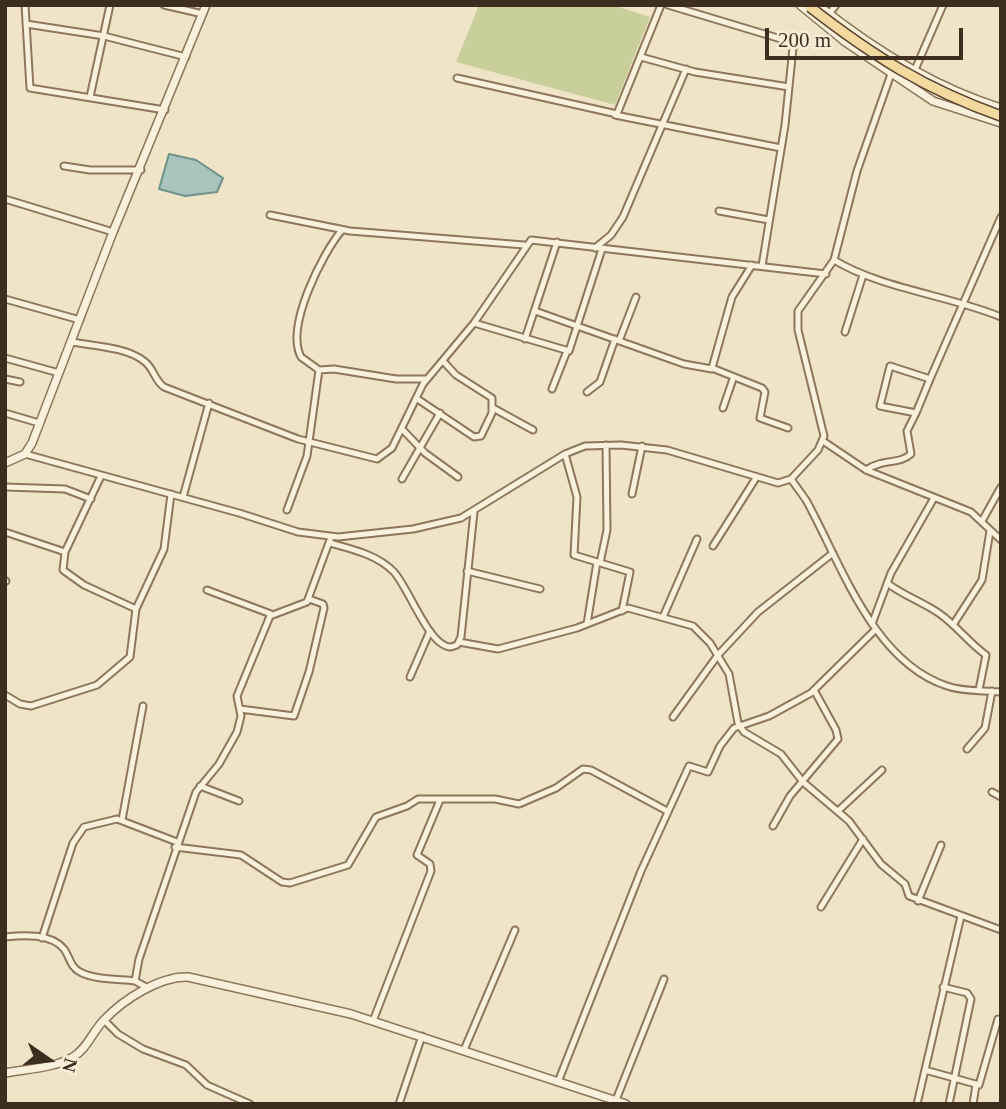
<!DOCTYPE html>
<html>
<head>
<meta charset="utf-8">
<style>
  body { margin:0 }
  #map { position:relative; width:1006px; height:1109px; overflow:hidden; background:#f0e4c8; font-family:"Times New Roman",serif }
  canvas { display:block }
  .frame { position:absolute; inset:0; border:7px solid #3d2e20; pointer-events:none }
  .north { position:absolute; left:14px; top:1025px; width:70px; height:70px; -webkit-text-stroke:5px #f7eed8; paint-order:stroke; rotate:104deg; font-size:19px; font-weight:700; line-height:28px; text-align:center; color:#3d2e20 }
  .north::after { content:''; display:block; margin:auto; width:24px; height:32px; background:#3d2e20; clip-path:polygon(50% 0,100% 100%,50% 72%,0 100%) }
  .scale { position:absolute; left:765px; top:28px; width:198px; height:32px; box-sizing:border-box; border:4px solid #3d2e20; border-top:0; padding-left:9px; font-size:21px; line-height:24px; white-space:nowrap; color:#3d2e20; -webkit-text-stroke:5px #f7eed8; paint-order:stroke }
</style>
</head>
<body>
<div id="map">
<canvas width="1006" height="1109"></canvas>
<div class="frame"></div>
<div class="north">N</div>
<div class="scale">200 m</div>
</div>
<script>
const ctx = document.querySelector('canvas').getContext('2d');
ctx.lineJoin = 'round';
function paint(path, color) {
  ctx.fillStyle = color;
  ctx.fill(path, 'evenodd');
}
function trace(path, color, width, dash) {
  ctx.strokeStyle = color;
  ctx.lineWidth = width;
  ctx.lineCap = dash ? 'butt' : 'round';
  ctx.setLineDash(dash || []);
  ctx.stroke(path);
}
paint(new Path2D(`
  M479,5H613L650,17L615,105L456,62Z`), '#c9cf9b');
const water = new Path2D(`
  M169,154L196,160L223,178L217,192L185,196L159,189Z`);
paint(water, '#a9c4bc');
trace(water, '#6f938a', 2);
const minor = new Path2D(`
  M25,5L30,88L165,110
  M164,5L203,14
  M668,5L781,39L793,48L785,125L762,266
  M829,14L836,5
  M26,24L104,36L186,57
  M641,57L695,72L789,87
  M914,72L943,5
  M457,78L617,114L661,5
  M90,97L110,5
  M615,115L781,148
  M64,166L90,170H141
  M5,199L113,232
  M719,211L769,220
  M270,215L350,231L524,245
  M595,248L611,235L623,217L686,69
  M834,260C882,289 948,295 1001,317
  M752,265L732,297L712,368L762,388L765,392L760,418L788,428
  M5,299L80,320
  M535,311L684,364L712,369
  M474,323L569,351L602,249
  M845,332L863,275
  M525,339L557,242
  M619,341L636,297
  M72,342C94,346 126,347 144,361C154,368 154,380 164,387L298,439L377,459L392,448L423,384L474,323L531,240L826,274
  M5,358L59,373
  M319,370L301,357C285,327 322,254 342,230
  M5,379L20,382
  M930,379L916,413L880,406L890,366L930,379L1001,217
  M552,389L567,351
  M587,392L600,382L615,339
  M416,398L474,437L481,436L492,413V398L456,375L443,361
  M493,408L533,430
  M723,408L733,379
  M5,413L39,423
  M402,429L425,453L458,477
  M823,441L866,470L971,512L1001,540
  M25,454L239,513L298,532L338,537L413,529L461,518L565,454L585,446L621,445L667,450L778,483L791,479L818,450L824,436L798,330V311L834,260L857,171L891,74
  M565,454L577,497L574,555L630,572L622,611
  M866,470C883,458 899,465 911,454L907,431L916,413
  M402,479L440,413
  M791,479L806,500C841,563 872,661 947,686C964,692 983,690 1001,692
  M5,487L65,489L91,499
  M632,494L642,446
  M183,497L209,403
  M287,510L307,456L319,370L334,369L396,379H427
  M982,521L1001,487
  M5,532L65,552
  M330,543C352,549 378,555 394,572C410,590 429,647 451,647L457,645L461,637L474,512
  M713,546L756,478
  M600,563L607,530L606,445
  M467,571L540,589
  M5,581H6
  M887,583C904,596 923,602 940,614C957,626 969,643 986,655L979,690
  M207,590L271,614
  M136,609L164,549L171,494
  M663,617L697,539
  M587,624L597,562
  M872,624L891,573L934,498
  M953,625L982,580L990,531
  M459,642L498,649L577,628L628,608L693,626L710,643L729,674L738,723L744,732L781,754L803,782L849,821L881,864L905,884L909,896L1001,930
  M410,677L430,631
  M5,695L20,704L31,706L97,685L130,657L136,609L84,585L63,570L65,552L101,476
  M240,709L294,716L309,672L324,608L323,604L309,599
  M673,717L718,655L758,612L833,553
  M967,749L985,728L992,691
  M200,786L239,801
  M992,792L1001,797
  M838,811L882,770
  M122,820L143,706
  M773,826L790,796L838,739L836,730L814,690
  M175,847L241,855L282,882L290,883L348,865L376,817L407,806L418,799H495L519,804L556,788L583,769L591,770L667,811
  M918,901L941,845
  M821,907L863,839
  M5,937C23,935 51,933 64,949C70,957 70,967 80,972C95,980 118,979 135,981
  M42,938L73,843L84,827L117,819L177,842
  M943,987L967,993L971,999L949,1104
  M148,988L135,981L139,959L196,792L219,764L237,732L241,716L237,696L270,616L307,602L331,537
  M104,1020L118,1034L143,1049L186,1065L207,1085L250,1104
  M373,1021L431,871L430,864L417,855L440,800
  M464,1050L515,930
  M925,1070L979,1085L998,1019
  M558,1082L641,871L689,766L708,772L720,746L734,728L769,716L811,693L875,630
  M616,1100L664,979
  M399,1104L422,1036
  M917,1104L961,916
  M973,1104L976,1085`);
const tertiary = new Path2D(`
  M800,5L844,41L933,101L1001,123
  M818,5C873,49 933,87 1001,108
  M5,463L25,454L32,443L113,232L206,5
  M5,1073C26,1069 55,1068 73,1057C87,1049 93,1031 104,1020C124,999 160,976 188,977L351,1014L626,1104`);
trace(minor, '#8d765c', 9);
trace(tertiary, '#8d765c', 10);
trace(minor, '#faf1dc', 5);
trace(tertiary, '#faf1dc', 7);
const primaryBridge = new Path2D(`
  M810,7C873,56 925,89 1001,116`);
trace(primaryBridge, '#5b4430', 12, []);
trace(primaryBridge, '#f3d9a0', 9);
</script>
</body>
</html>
